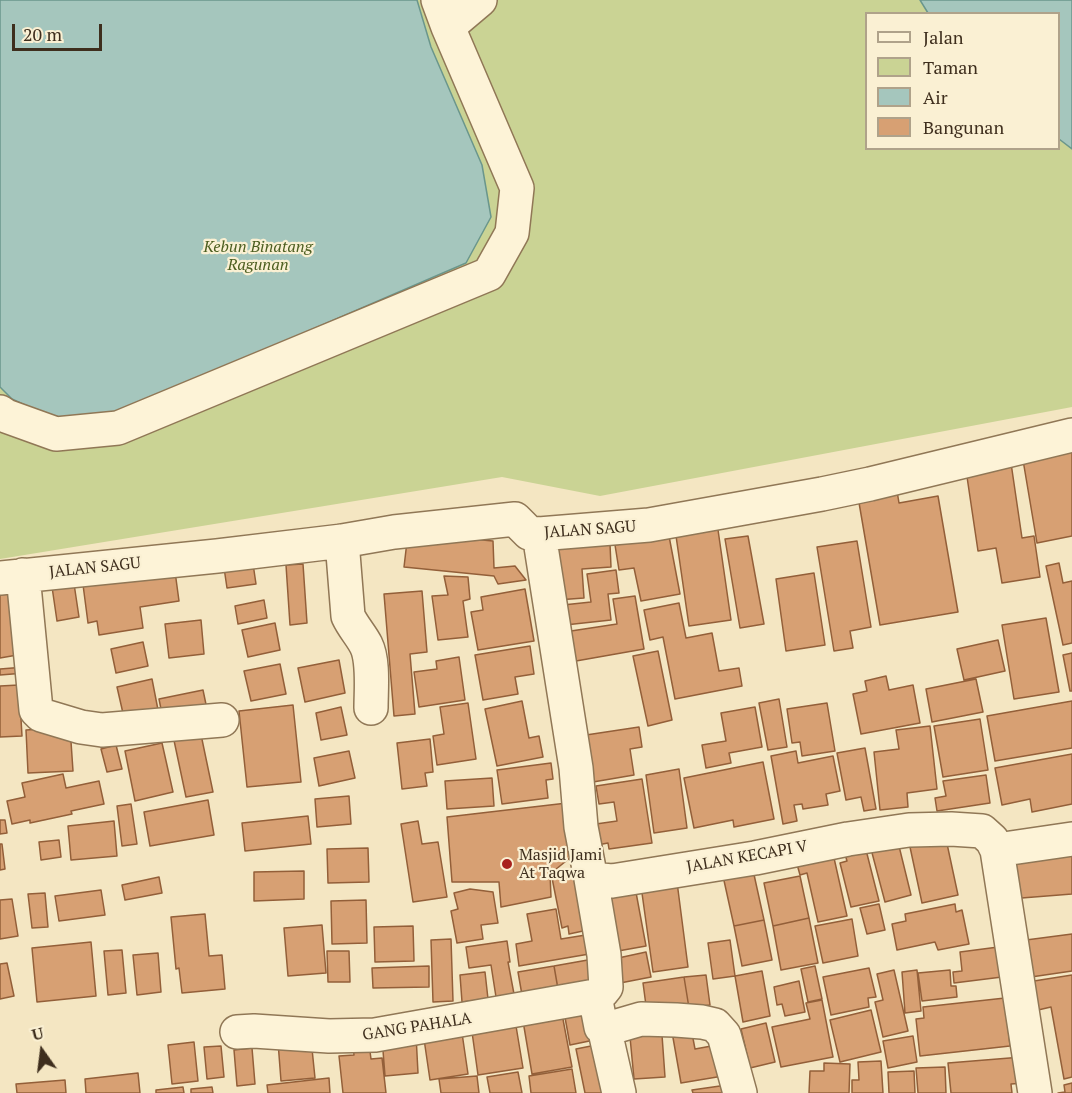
<!DOCTYPE html>
<html>
<head>
<meta charset="utf-8">
<style>
  body { margin:0 }
  #map { position:relative; width:1072px; height:1093px; overflow:hidden; background:#f4e6c2; font-family:"PT Serif",serif }
  canvas { display:block }
  .legend { position:absolute; left:865px; top:12px; width:195px; height:138px; box-sizing:border-box; background:#faf0d3; border:2px solid #afa28a; margin:0; padding:8px 10px; list-style:none; font-size:18px; color:#3e2e1d }
  .legend li { display:flex; align-items:center; gap:12px; height:30px }
  .legend b { width:30px; border:2px solid #afa28a }
  .north { position:absolute; left:12px; top:1021px; width:60px; height:60px; -webkit-text-stroke:4px #faf0d3; paint-order:stroke; rotate:346deg; font-size:16px; font-weight:700; line-height:24px; text-align:center; color:#3e2e1d }
  .north::after { content:''; display:block; margin:auto; width:21px; height:27px; background:#3e2e1d; clip-path:polygon(50% 0,100% 100%,50% 72%,0 100%) }
  .scale { position:absolute; left:12px; top:24px; width:90px; height:27px; box-sizing:border-box; border:3px solid #3e2e1d; border-top:0; padding-left:8px; font-size:18px; line-height:21px; white-space:nowrap; color:#3e2e1d; -webkit-text-stroke:4px #faf0d3; paint-order:stroke }
</style>
</head>
<body>
<div id="map">
<canvas width="1072" height="1093"></canvas>
<ul class="legend">
<li><b style="height:8px;background:#fdf3d7"></b>Jalan</li>
<li><b style="height:16px;background:#cad394"></b>Taman</li>
<li><b style="height:16px;background:#a5c6bd"></b>Air</li>
<li><b style="height:16px;background:#d7a073"></b>Bangunan</li>
</ul>
<div class="north">U</div>
<div class="scale">20 m</div>
</div>
<script>
const ctx = document.querySelector('canvas').getContext('2d');
ctx.lineJoin = 'round';
function paint(path, color) {
  ctx.fillStyle = color;
  ctx.fill(path, 'evenodd');
}
function trace(path, color, width, dash) {
  ctx.strokeStyle = color;
  ctx.lineWidth = width;
  ctx.lineCap = dash ? 'butt' : 'round';
  ctx.setLineDash(dash || []);
  ctx.stroke(path);
}
function drawText(font, color, halo, rows, align = 'center') {
  ctx.font = font + ' "PT Serif",serif';
  ctx.lineWidth = 4.5;
  ctx.setLineDash([]);
  ctx.textBaseline = 'middle';
  ctx.strokeStyle = halo;
  ctx.fillStyle = color;
  for (const [text, x, y, turn = 0] of rows) {
    ctx.save();
    ctx.translate(x, y);
    ctx.rotate((+turn || 0) * Math.PI / 180);
    ctx.textAlign = isNaN(turn) ? turn : align;
    if (halo) ctx.strokeText(text, 0, 0);
    ctx.fillText(text, 0, 0);
    ctx.restore();
  }
}
paint(new Path2D(`
  M0,0H1072V407L600,496L502,477L0,559ZM866,14H1058V148H866Z`), '#cad394');
const water = new Path2D(`
  M0,0H417L431,47L482,165L491,217L466,263L123,411L59,421L12,399L0,387Z
  M920,0H1072V149L1059,139L1058,14L928,13Z`);
paint(water, '#a5c6bd');
trace(water, '#6a968c', 1.5);
const building = new Path2D(`
  M1072,444V536L1037,543L1023,460Z
  M1011,463L1022,538L1034,536L1040,577L1002,583L996,548L978,551L966,470Z
  M896,485L899,503L938,496L958,612L880,625L857,491Z
  M716,516L731,620L689,626L674,522Z
  M408,533L493,541L494,568L515,566L526,580L498,584L494,576L404,567Z
  M669,536L680,594L641,601L634,568L619,570L615,545Z
  M748,536L764,624L740,628L725,539Z
  M553,539L610,544L611,567L582,569L584,598L557,600Z
  M857,541L871,627L850,631L853,648L834,651L817,547Z
  M252,557L256,584L227,588L223,561Z
  M1059,563L1063,583L1072,581V643L1063,645L1046,566Z
  M174,564L179,601L140,607L143,628L99,635L97,621L88,623L82,577Z
  M303,564L307,623L290,625L286,565Z
  M616,570L619,593L608,594L611,620L565,625L563,605L591,602L587,574Z
  M814,573L825,645L786,651L776,579Z
  M444,576L468,577L470,599L463,601L468,637L438,640L432,596L448,595Z
  M73,577L79,617L57,621L51,580Z
  M14,589L23,654L0,658V591Z
  M525,589L534,641L478,650L471,612L483,610L481,597Z
  M422,591L427,652L410,654L415,714L394,716L384,594Z
  M635,596L644,649L576,661L571,631L617,624L613,599Z
  M264,600L267,618L238,624L235,606Z
  M679,603L686,638L712,633L719,671L739,668L742,686L675,699L663,637L650,640L644,610Z
  M1046,618L1059,692L1014,699L1002,625Z
  M201,620L204,654L169,658L165,624Z
  M275,623L280,650L248,657L242,630Z
  M998,640L1005,671L964,680L957,649Z
  M143,642L148,666L116,673L111,649Z
  M530,646L534,674L515,677L518,694L483,700L475,655Z
  M658,651L672,720L648,726L633,656Z
  M1072,653V691H1070L1063,655Z
  M459,657L465,700L419,707L414,672L437,669L436,661Z
  M339,660L345,693L305,702L298,668Z
  M280,664L286,694L251,701L244,671Z
  M25,667V673L0,675V669Z
  M886,676L889,690L913,685L920,723L861,734L853,694L867,691L865,681Z
  M152,679L159,715L125,722L117,687Z
  M976,679L983,712L932,722L926,689Z
  M19,685L22,736L0,737V686Z
  M203,690L208,714L164,724L159,699Z
  M779,699L787,747L768,750L759,703Z
  M522,701L529,738L539,736L543,757L497,766L485,709Z
  M1072,701V748L995,761L987,716Z
  M468,703L476,759L437,765L433,736L444,734L440,707Z
  M827,703L835,751L802,756L800,742L792,743L787,709Z
  M293,705L301,782L247,787L239,711Z
  M341,707L347,735L321,740L316,713Z
  M755,707L762,747L729,753L731,763L706,768L702,745L726,741L721,713Z
  M980,719L988,770L943,777L934,726Z
  M199,725L213,792L186,797L172,731Z
  M930,726L937,789L907,793L908,807L880,810L874,752L899,749L896,730Z
  M70,727L73,771L28,773L26,730Z
  M639,727L642,747L630,749L634,775L593,782L586,735Z
  M430,739L433,772L425,773L427,786L402,789L397,743Z
  M162,743L173,792L135,801L125,751Z
  M116,745L122,769L107,772L101,749Z
  M865,748L876,809L864,811L861,797L846,800L837,753Z
  M349,751L355,778L319,786L314,758Z
  M796,751L798,763L833,756L840,791L826,794L828,805L803,809L802,804L794,805L797,821L783,824L771,756Z
  M1072,754V804L1032,812L1030,799L1002,805L995,768Z
  M763,762L774,819L734,827L733,820L694,828L684,778Z
  M551,763L553,779L546,780L548,798L502,804L497,770Z
  M679,769L687,828L654,833L646,775Z
  M63,774L66,788L99,781L104,804L71,811L72,814L30,823V820L12,824L7,801L25,797L22,783Z
  M986,775L990,803L937,811L935,798L946,796L943,781Z
  M492,778L494,806L447,809L445,781Z
  M642,779L652,843L609,849L608,843L592,846L589,825L617,821L614,802L599,804L596,786Z
  M349,796L351,824L317,827L315,799Z
  M208,800L214,835L150,846L144,812Z
  M567,803L576,853L550,874L551,897L501,907L499,882H452L447,817Z
  M131,804L137,844L122,846L117,806Z
  M308,816L311,844L245,851L242,823Z
  M0,820H5L7,833L0,834Z
  M114,821L117,856L71,860L68,826Z
  M418,821L422,844L438,842L447,897L413,902L401,824Z
  M946,839L958,895L922,903L910,847Z
  M59,840L61,857L41,860L39,842Z
  M898,842L911,895L885,902L871,849Z
  M0,844H2L5,869L0,870Z
  M865,846L879,901L851,907L840,863L847,861L844,851Z
  M368,848L369,882L328,883L327,849Z
  M832,849L847,916L818,922L807,873L800,875L795,857Z
  M1072,850V894L1009,899L1007,855Z
  M753,870L764,920L734,926L723,876Z
  M304,871V899L254,901V872Z
  M574,874L597,928L569,934L568,926L562,928L552,878Z
  M800,876L809,918L773,926L764,883Z
  M159,877L162,893L125,900L122,885Z
  M677,882L688,967L653,972L641,886Z
  M635,887L646,946L618,951L607,893Z
  M470,889L493,892L498,923L481,925L483,939L457,943L451,911L458,909L454,893Z
  M101,890L105,915L59,921L55,896Z
  M45,893L48,927L32,928L28,894Z
  M12,899L18,936L0,939V900Z
  M366,900L367,943L332,944L331,901Z
  M879,904L885,930L867,934L860,908Z
  M955,904L956,912L962,910L969,944L938,950L935,942L897,950L892,924L906,921L905,914Z
  M556,909L561,939L598,933L601,952L519,966L516,944L532,941L527,914Z
  M205,914L209,956L222,955L225,989L182,993L179,968L176,969L171,917Z
  M809,918L818,963L781,970L773,926Z
  M852,919L858,956L823,963L815,926Z
  M764,920L772,960L742,966L734,926Z
  M322,925L326,973L288,976L284,928Z
  M413,926L414,961L375,962L374,927Z
  M1072,934V971L1031,977L1026,940Z
  M451,939L453,1001L433,1002L431,940Z
  M730,940L735,976L713,979L708,943Z
  M507,941L510,962H508L514,994L496,997L491,965L469,968L466,947Z
  M91,942L96,996L37,1002L32,948Z
  M1006,946L1010,976L954,983L953,972L962,971L960,952Z
  M122,950L126,993L108,995L104,951Z
  M327,951H349L350,982H328Z
  M646,952L651,977L615,984L609,960Z
  M158,953L161,992L137,995L133,955Z
  M599,958L603,981L558,989L554,966Z
  M7,963L14,996L0,999V964Z
  M429,966V987L373,988L372,968Z
  M554,966L558,989L522,995L518,972Z
  M815,966L822,999L808,1002L801,969Z
  M869,968L876,997L868,998L869,1007L831,1015L823,977Z
  M894,970L908,1031L883,1037L875,1002L883,1000L877,974Z
  M917,970L921,1011L905,1013L902,972Z
  M950,970L951,986H956L957,997L922,1001L918,973Z
  M762,971L770,1016L743,1022L735,976Z
  M485,972L488,999L462,1002L460,975Z
  M706,975L710,1005L689,1008L684,977Z
  M1072,975V1077L1064,1079L1051,1007L1038,1010L1034,981Z
  M684,977L689,1008L647,1013L643,983Z
  M799,981L805,1012L785,1016L782,1004L777,1005L774,987Z
  M1005,998L1010,1046L920,1056L916,1019L924,1018L923,1007Z
  M822,1000L833,1057L781,1067L772,1027L810,1019L806,1003Z
  M592,1007L599,1039L570,1045L564,1012Z
  M871,1010L881,1052L840,1062L830,1020Z
  M562,1014L572,1067L532,1074L523,1021Z
  M766,1023L775,1062L750,1068L741,1029Z
  M516,1026L523,1068L478,1075L472,1032Z
  M691,1028L695,1049L717,1045L723,1076L681,1083L672,1032Z
  M462,1033L468,1074L430,1080L424,1039Z
  M416,1035L418,1073L385,1076L382,1038Z
  M662,1035L665,1077L634,1079L630,1037Z
  M913,1036L917,1062L888,1068L883,1041Z
  M311,1039L315,1078L281,1081L278,1042Z
  M194,1042L198,1081L172,1084L168,1045Z
  M606,1043L617,1093H585L576,1049Z
  M369,1044L371,1059L382,1058L386,1093H343L339,1056L354,1055L353,1045Z
  M221,1046L224,1077L207,1079L204,1047Z
  M252,1048L255,1084L237,1086L234,1050Z
  M1022,1057L1024,1083L1011,1084L1012,1093H951L948,1063Z
  M881,1061L883,1093H852V1080H859L858,1062Z
  M824,1063L850,1064L849,1093H809L810,1071H824Z
  M945,1067L946,1093H918L916,1068Z
  M572,1069L576,1093H531L529,1076Z
  M914,1071L915,1093H889L888,1072Z
  M518,1072L522,1093H490L487,1077Z
  M138,1073L140,1093H86L85,1079Z
  M477,1076L479,1093H441L439,1079Z
  M329,1078L330,1093H268L267,1085Z
  M65,1080L66,1093H17L16,1084Z
  M1072,1083V1093H1058L1065,1092L1064,1085Z
  M727,1085L728,1093H693L692,1090Z
  M183,1087L184,1093H156V1090Z
  M212,1087L213,1093H191V1089Z`);
paint(building, '#d7a073');
trace(building, '#935f39', 1.5);
const minor = new Path2D(`
  M448,27L480,0
  M0,412L6,416L56,434L118,428L489,274L512,233L517,188L448,27L438,0
  M539,534L576,768L581,827L591,879L612,881L755,858L848,839L909,830L951,829L982,831L992,840L997,850L1035,1093
  M342,541L348,616C353,627 361,635 366,645C374,661 371,689 371,708
  M23,575L36,710L41,715L81,727L102,730L222,720
  M0,578L217,556L342,541L394,532L515,519L529,533L539,534L649,525L822,494L870,484L1072,435
  M997,850L1072,839
  M595,996L601,1027L617,1026L641,1019L676,1020L702,1022L715,1025L724,1035L740,1093
  M604,1027L619,1093
  M237,1032L254,1031L329,1036L375,1035L595,996L602,992L606,987L604,955L591,879`);
trace(minor, '#907756', 36);
trace(minor, '#fdf3d7', 33);
for (const [x, y, r, color] of [
  [507,864,6,"#a8221e"]
]) {
  const dot = new Path2D();
  dot.arc(x, y, r, 0, 2 * Math.PI);
  ctx.fillStyle = color;
  ctx.fill(dot);
  trace(dot, '#faf0d3', 2);
}
drawText('italic 16px', '#4c5e20', '#faf0d3', [
  ["Kebun Binatang",258,247],
  ["Ragunan",258,265]
]);
drawText('16px', '#3e2e1d', '#faf0d3', [
  ["JALAN SAGU",590,530,-4],
  ["JALAN SAGU",95,568,-6],
  ["JALAN KECAPI V",747,857,-10],
  ["GANG PAHALA",417,1027,-9]
]);
drawText('16px', '#3e2e1d', '#faf0d3', [
  ["Masjid Jami",519,855],
  ["At Taqwa",519,873]
], 'left');
</script>
</body>
</html>
